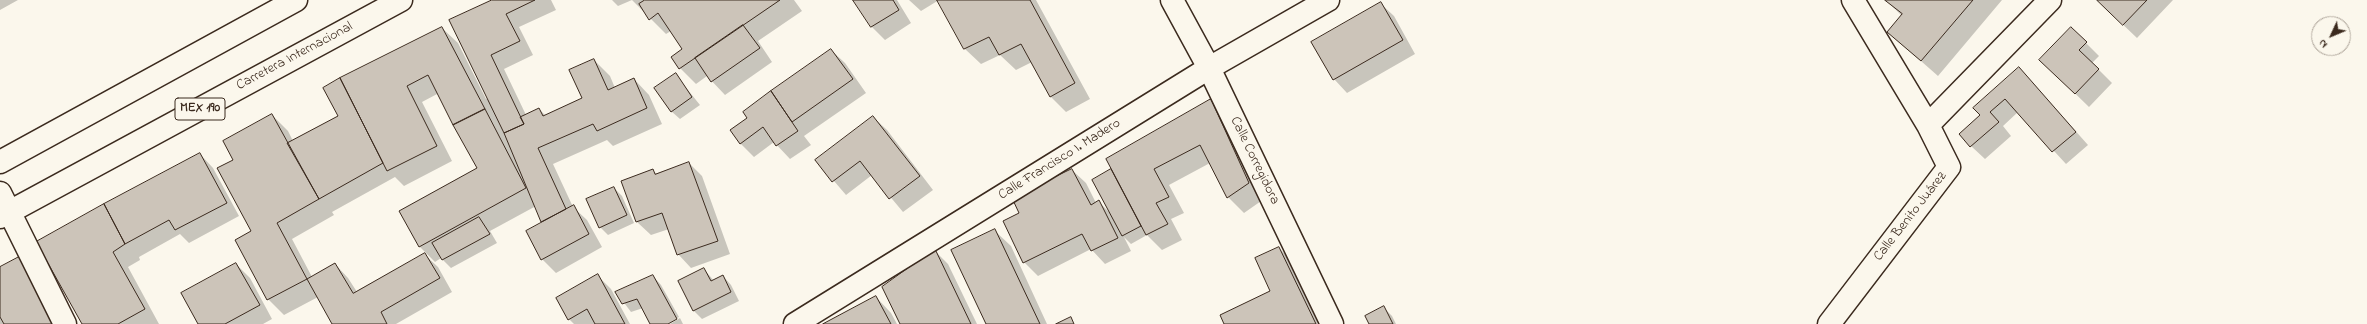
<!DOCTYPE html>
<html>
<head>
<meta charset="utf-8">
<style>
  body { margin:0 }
  #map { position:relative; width:2367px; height:324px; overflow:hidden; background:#fbf7ec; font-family:"Indie Flower",sans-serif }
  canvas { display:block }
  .north { position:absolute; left:2311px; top:16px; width:40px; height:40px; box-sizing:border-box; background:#fbf7ec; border:1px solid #aea59a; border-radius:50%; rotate:226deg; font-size:11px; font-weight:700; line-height:16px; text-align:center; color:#3b2a1e }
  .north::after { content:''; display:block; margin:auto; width:14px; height:18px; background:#3b2a1e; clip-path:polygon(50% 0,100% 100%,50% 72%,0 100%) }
</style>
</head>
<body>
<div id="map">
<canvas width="2367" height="324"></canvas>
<div class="north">N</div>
</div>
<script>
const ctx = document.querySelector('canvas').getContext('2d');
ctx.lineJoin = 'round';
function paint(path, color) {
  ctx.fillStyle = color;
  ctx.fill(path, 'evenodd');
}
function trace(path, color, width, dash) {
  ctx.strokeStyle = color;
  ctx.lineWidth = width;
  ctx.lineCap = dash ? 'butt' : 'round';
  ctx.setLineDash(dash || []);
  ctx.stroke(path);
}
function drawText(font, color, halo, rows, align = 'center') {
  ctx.font = font + ' "Indie Flower",sans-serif';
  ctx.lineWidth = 3;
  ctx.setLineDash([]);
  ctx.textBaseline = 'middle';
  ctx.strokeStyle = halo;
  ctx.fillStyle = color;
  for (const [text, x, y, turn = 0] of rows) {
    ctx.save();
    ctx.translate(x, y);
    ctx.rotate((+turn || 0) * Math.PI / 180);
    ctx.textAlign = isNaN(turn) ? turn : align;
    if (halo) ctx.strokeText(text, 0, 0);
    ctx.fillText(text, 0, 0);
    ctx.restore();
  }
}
paint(new Path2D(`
  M0,0H18L0,10Z
  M494,0H551L556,10L519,27L533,55L504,69L526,115L539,109L546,116L584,98L594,60L610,76L615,88L634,79L649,95L662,124L613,146L607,140L553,164L573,207L587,220L602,247L556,273L542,259L543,223L536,206L490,231L497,243L451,268L441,258L435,262L419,246L478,169L439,93L422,102L452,161L404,186L395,177L332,212L334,215L292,239L312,277L335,264L348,278L357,292L424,254L438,267L452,292L396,324H334L318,297L284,315L268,299L234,160L272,115L288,131L293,141L339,116L442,28L458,43L486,99L488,98Z
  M612,0H794L802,11L758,41L772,62L725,95L707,76L696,84L680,68L684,49L671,31L666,34L632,0L618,6Z
  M854,0H897L911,23L885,40L872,27Z
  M909,0H1036L1090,99L1066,112L1050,96L1032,62L1016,70L1000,55L981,64L965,49L939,0L921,11Z
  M1886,0H2002L1938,76L1888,32L1902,16Z
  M2097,0H2173L2137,38Z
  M1380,3L1394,16L1415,54L1347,93L1334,79Z
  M2071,28L2099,56L2092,63L2112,83L2089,107L2054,73Z
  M831,50L845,63L866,93L804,136L811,145L790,159L774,142L754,157L740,143L748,118L744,112Z
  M675,74L700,105L680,119L671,111Z
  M2032,82L2088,145L2066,164L2018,112L2003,126L2011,136L1985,159L1971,146L1981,115L1975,108Z
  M1211,101L1226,116L1264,199L1244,213L1228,197L1210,163L1169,185L1184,213L1171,219L1182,240L1162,250L1147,235L1131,244L1124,237L1131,251L1105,264L1091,249L1038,276L1024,262L1021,214L1072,170L1086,183L1096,203L1099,202L1109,212L1111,170L1114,173Z
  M873,117L887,130L933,190L903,212L872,175L846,195L816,160Z
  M200,154L213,168L239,216L189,243L180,234L139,257L140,260L128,267L159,324H83L37,242Z
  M689,163L702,176L730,254L691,268L678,254L669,229L651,235L637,222L653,171L657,174Z
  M614,188L622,196L634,223L608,235L600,227Z
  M995,231L1011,246L1047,324H988Z
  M1279,248L1292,261L1322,324H1225L1272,291Z
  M935,251L948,264L977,324H901Z
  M19,258L35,274L61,324H0V268Z
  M236,264L250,278L272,319L263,324H199Z
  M704,269L714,281L723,276L731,285L739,301L702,319L694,311L679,281Z
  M598,276L611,289L630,324H574L569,319Z
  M653,276L661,285L679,317L666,324H651L643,308L631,312L616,292Z
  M876,297L891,313L897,324H826Z
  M1384,308L1392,316L1396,324H1370Z
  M680,318L683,324H670Z`), '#0003');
const building = new Path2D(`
  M492,0H535L506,14L520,41L491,55L524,124L504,133L449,20Z
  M645,0H780L679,69L671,57L682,49L658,13L649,20L639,4Z
  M853,0H893L899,10L871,27Z
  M937,0H1030L1075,83L1050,97L1021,44L999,55L989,37L964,49Z
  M1885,0H1973L1921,61L1887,32L1902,14Z
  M2097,0H2147L2123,25Z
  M1381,2L1403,40L1333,80L1311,42Z
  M743,25L760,48L711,82L695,58Z
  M442,27L485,109L453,125L428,75L407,86L437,146L387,171L340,78Z
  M2071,27L2087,42L2079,50L2099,69L2075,94L2039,60Z
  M831,49L853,79L792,122L771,91Z
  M594,59L608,90L634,78L647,108L597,131L593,124L538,148L566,209L541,222L504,133L524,124L520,117L539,108L543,116L582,98L569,70Z
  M2019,67L2076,132L2052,152L2005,99L1990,112L1999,122L1970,147L1959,134L1980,115L1973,108Z
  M676,73L692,97L671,112L654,88Z
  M340,78L383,163L319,199L287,143L338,116L323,88Z
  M771,91L798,131L776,146L763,127L740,144L730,130L747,118L743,112Z
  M1211,99L1249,183L1227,198L1200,145L1154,169L1169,197L1156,203L1168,224L1146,235L1106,159Z
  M485,109L526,188L419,247L399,211L477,168L453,125Z
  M272,114L319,199L277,223L307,279L267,300L235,240L251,231L217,168L233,160L223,141Z
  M873,116L920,176L889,199L860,161L832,182L815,160Z
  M200,153L227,203L175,230L169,220L125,244L104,204Z
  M689,162L718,241L677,255L662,213L636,222L621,181L653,169L655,174Z
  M1072,169L1091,205L1099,200L1118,238L1091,251L1082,234L1023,263L1003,221L1019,213L1012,198Z
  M1111,169L1141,226L1122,236L1092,180Z
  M614,187L627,215L599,228L586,199Z
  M104,204L125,244L113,252L145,309L118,324H82L36,242Z
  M574,205L589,234L541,260L526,231Z
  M479,217L490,234L442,260L432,243Z
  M995,229L1040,324H986L951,250Z
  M1279,247L1316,324H1224L1220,315L1270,291L1255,258Z
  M935,249L971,324H900L882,287Z
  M425,253L440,278L381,312L387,324H332L307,279L335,263L353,293Z
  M19,257L55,324H4L0,317V267Z
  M236,263L260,305L225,324H198L181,293Z
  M704,268L711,281L723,275L731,292L693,311L678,281Z
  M598,274L625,324H595L587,309L568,320L556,298Z
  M653,275L677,319L668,324H650L637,299L622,304L615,292Z
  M876,296L891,324H823Z
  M1384,306L1393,324H1369L1365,316Z
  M1071,317L1074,324H1056Z`);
paint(building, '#ccc4b9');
trace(building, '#3b2a1e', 1);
const minor = new Path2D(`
  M1172,0L1209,68L1332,324
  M1928,125L2050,0
  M0,193L65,324
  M795,324L1209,68L1328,0
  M1829,324L1949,167L1928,125L1853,0`);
const major = new Path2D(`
  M0,162L296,0
  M0,217L401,0`);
trace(minor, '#3b2a1e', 25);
trace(major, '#3b2a1e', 25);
trace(minor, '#fbf7ec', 22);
trace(major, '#fbf7ec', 22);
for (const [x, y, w] of [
  [200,109,50]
]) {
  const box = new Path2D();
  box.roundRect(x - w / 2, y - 11, w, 22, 3);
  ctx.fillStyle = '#fbf7ec';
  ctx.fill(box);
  trace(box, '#3b2a1e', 1);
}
drawText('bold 13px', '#3b2a1e', null, [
  ["MEX 190",200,109]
]);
drawText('14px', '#3b2a1e', '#fbf7ec', [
  ["Carretera Internacional",295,57,-28],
  ["Calle Francisco I. Madero",1060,160,-32],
  ["Calle Corregidora",1254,161,64],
  ["Calle Benito Juárez",1911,217,-52]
]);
</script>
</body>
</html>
